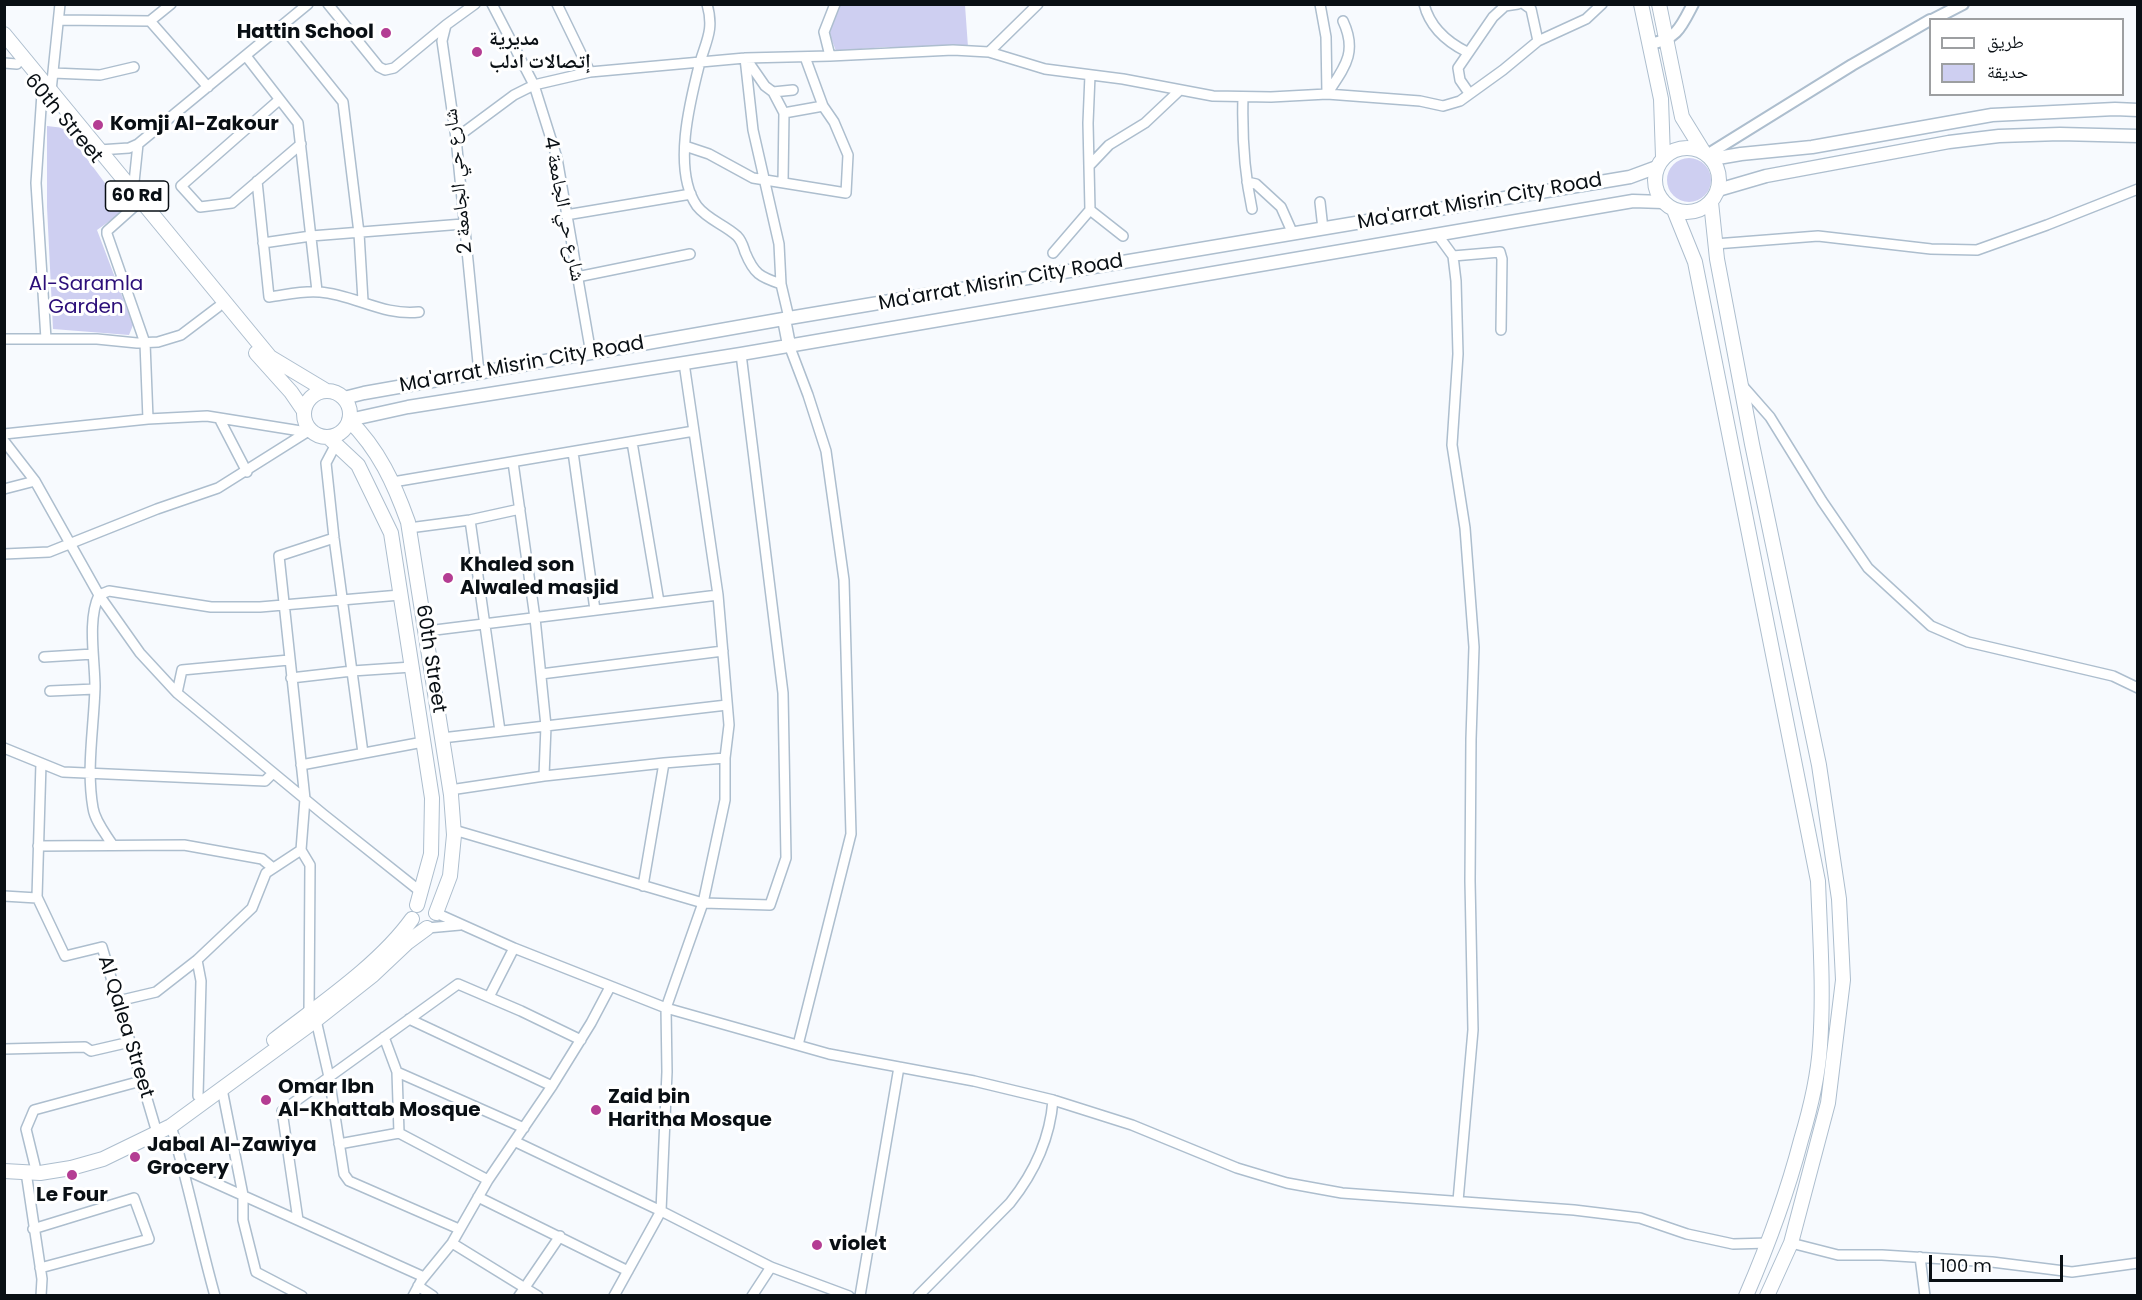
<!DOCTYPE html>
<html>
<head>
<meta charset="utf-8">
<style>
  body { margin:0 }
  #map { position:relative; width:2142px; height:1300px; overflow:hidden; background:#f7fafe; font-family:Poppins,"Noto Naskh Arabic",sans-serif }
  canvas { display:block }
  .frame { position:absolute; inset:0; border:6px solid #090f14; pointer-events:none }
  .legend { position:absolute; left:1929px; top:18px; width:195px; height:78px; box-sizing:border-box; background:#fff; border:2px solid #9d9fa1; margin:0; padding:8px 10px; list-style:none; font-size:18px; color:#090f14 }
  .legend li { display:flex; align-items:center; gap:12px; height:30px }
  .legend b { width:30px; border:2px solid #9d9fa1 }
  .scale { position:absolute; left:1929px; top:1255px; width:134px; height:27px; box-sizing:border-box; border:3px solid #090f14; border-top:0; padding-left:8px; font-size:18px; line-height:21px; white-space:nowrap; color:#090f14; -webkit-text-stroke:4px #fff; paint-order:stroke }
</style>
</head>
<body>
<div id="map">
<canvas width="2142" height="1300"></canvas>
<div class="frame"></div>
<ul class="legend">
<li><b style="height:8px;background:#fff"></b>طريق</li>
<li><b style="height:16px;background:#cecff1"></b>حديقة</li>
</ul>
<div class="scale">100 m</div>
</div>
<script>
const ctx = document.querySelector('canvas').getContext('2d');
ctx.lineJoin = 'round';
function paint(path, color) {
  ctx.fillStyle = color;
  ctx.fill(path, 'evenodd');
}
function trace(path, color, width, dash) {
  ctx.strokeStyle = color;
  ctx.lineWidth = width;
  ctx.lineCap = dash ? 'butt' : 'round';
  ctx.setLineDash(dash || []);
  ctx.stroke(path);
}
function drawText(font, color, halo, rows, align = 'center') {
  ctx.font = font + ' Poppins,"Noto Naskh Arabic",sans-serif';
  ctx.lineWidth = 6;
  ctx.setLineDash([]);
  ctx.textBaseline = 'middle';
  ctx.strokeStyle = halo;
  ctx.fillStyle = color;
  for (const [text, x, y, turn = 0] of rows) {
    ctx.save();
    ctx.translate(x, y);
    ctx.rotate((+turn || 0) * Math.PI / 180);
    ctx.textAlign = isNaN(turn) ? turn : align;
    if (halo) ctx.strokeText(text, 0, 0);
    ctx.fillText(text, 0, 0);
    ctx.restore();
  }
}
paint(new Path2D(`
  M840,5H965L968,47H886L836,51L829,33Z
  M47,126L64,128L125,210L97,230L133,325L129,335L53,329L47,207Z
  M1667 180a22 22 0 1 1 44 0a22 22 0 1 1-44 0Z`), '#cecff1');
const minor = new Path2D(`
  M328,4L379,67L385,70L394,68L446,25
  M475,4L446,25L442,41L456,138L479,373
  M492,4L534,85L557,158L591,354
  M557,4L590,72
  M707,4C714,29 707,39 700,62C690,101 672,170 697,206C708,220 724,224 737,236C742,241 743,246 745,252C754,274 760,277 781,284
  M1320,4L1326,37L1327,94
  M1424,4C1430,28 1447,42 1467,52
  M1524,4L1531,9L1538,41
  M59,20L150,21L171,4
  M150,21L208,87
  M282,26L343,102L359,233L363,301
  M989,52L1038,4
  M246,56L298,123L317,291
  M830,56L824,32L835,4
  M745,58L753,130L779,244L781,284L789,318
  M747,60L765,86L773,92L784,113L823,106L805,57
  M4,63L17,64
  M53,73L100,75L134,67
  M51,91L60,4
  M773,92L793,90
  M42,93L36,183L46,339
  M1469,93L1460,80L1458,68L1493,17L1505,6L1518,4
  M1327,94C1344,68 1358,53 1343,21
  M1243,97C1242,134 1244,172 1252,209
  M279,100L181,186L200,207L232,203L301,144
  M456,138L514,95L534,85L590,72L745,58L830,56L953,50L989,52L1045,69L1123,79L1213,96L1271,97L1327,94L1420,101L1443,106L1460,101L1503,70L1538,41L1586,19L1602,4
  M685,146L709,154L753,178L846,193L848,155L834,122L823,106
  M99,150L129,148L138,144
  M1090,165L1109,145L1145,123L1180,90
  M257,181L269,297C285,295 304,290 320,292C355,295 383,316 419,312
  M783,182L784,113
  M1247,182L1256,184L1281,207L1293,234
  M133,192L138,144L308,4
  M1320,202L1323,229
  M135,206L107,231V234L145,343L148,419
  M1090,210L1123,236
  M566,215L691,194
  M1437,234L1453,256L1456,281L1458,354L1452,445L1465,528L1474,647L1471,739L1470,881L1473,1030L1458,1201
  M263,243L311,236L463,224
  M1715,244L1818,236L1931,249L1977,250L2047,225L2138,189
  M1053,253L1090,210L1088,123L1090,75
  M1453,256L1500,252L1502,259L1501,330
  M577,277L690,254
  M4,339H97L137,343L158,342L181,335L218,307
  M789,345L808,395L826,451L844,580L851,834L798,1045
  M1741,384L1770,417L1822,501L1868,568L1931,626L1968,642L2113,676L2138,688
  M219,418L247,472
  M4,434L148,419L207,416L307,432
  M4,441L35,481L99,595L140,653L177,693L323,814L421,892
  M632,442L659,602
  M336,444L326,463L334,538L363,753
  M573,452L595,610
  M513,462L535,618L546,726L544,776
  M393,482L694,431
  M4,489L35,481
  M470,520L500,731
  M409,528L470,520L520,509
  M4,554L49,552L157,509L218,488L307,432L320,436
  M427,631L718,595
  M44,657L93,654
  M541,674L723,651
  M291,678L352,671L412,667
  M50,691L95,689
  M177,693L182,670L289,660
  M442,738L727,705
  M4,748L63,772L265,781L273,773
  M41,763L37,897L65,956L102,947L155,1126
  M664,763L725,758
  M301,765L423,742
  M450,790L544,776L664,763L643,886
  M454,830L703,903L770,905L786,858L783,693L741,354
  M112,844C105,833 95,821 93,808C86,768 94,727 95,687C95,660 87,620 99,595L109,591L211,607H260L400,595
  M38,846L184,845L262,859L273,868
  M301,850L310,865L309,1013
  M4,896L37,898
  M436,913L514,948L666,1008L829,1054L974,1081L1053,1100L1132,1125L1237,1168L1287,1183L1342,1193L1574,1210L1640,1218L1687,1234L1733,1244L1769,1243
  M427,928L460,925
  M197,960L201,981L198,1096
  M489,997L514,948
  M118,1001L156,992L197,960L252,908L266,873L301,850L305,799L279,556L334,538
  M409,1019L552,1086
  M316,1020L329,1077L344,1174L349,1181L459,1229
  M384,1037L397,1072L524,1128
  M4,1049L85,1047L91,1051L130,1042
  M397,1072L399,1133
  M222,1089L243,1195V1220L256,1272L302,1296
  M171,1126C188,1182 199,1239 215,1296
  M516,1142L661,1211L771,1267L849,1296
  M339,1144L399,1133L488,1180
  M35,1166L26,1129L34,1110L141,1081
  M184,1169L424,1277
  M26,1172L42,1279L41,1296
  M478,1197L628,1271
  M298,1220L282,1111L458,984L521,1011L581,1040
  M33,1229L134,1198L149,1239L40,1268
  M452,1243L538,1296
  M1791,1243L1838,1255H1882L1992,1262L2072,1272L2138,1263
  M1920,1257L1925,1296
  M418,1286L433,1296
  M413,1296L421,1281L452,1243L488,1180L552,1086L591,1023L610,987
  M519,1296L560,1236
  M614,1296L661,1211L667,1072L666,1008L703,903L725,800V758L729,725L718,595L684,363
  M752,1296L771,1267
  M860,1296L899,1067
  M918,1296L1010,1203C1034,1173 1050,1139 1053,1100`);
const tertiary = new Path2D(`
  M1932,20L1963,4
  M1650,44C1677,39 1681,27 1693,4
  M1707,155L1852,65L1930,20`);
const secondary = new Path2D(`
  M1712,159L1741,154L1812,147L1992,115L2115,109L2138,110
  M1718,190L1766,176L1949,142L1999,136L2060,134L2138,136
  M784,319L789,345
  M344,398L364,393L789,318L1630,177L1657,167
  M349,420L408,407L741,354L1633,201L1663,202`);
const primary = new Path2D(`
  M1641,4L1661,99L1663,157
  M1659,4L1682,117L1703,151
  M4,34L270,357L325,390
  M1655 180a32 32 0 1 1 64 0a32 32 0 1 1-64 0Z
  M1711,202L1717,259L1752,444L1819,765L1839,899L1843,980L1828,1103L1791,1243L1767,1296
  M1674,210L1695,262L1818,881C1820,936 1824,991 1820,1046C1818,1078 1810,1110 1801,1140C1787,1194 1768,1245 1746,1296
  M256,353L291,392L304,411
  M304 414a23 23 0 1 1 46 0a23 23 0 1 1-46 0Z
  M349,420C379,450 394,483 408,522L451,795L454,835L450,876L436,913
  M328,437L358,465L391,533L432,798L431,854L417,905
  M274,1040C319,1005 379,965 412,919
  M4,1171L40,1173L71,1168L103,1159L171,1126L316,1020L373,975L408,942L427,928`);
trace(minor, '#adbece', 12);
trace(tertiary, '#adbece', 14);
trace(secondary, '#adbece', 15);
trace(primary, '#adbece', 16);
trace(minor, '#fff', 9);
trace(tertiary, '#fff', 10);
trace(secondary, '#fff', 12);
trace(primary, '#fff', 14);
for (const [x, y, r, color] of [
  [386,33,6,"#b43d93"],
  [477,52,6,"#b43d93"],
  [98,125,6,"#b43d93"],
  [448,578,6,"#b43d93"],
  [266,1100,6,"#b43d93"],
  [596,1110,6,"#b43d93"],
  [135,1157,6,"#b43d93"],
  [72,1175,6,"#b43d93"],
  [817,1245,6,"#b43d93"]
]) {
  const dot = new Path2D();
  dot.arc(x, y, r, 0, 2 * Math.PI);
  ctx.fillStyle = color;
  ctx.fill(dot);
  trace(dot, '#fff', 2);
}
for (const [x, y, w] of [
  [137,196,63]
]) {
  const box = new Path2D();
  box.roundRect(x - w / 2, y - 15, w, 30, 4.5);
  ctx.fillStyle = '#fff';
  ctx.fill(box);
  trace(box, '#090f14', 1.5);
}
drawText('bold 18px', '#090f14', null, [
  ["60 Rd",137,196]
]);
drawText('bold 20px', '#090f14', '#fff', [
  ["Hattin School",374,33,"right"],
  ["مديرية",489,40],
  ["إتصالات ادلب",489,63],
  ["Komji Al-Zakour",110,125],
  ["Khaled son",460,566],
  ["Alwaled masjid",460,589],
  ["Omar Ibn",278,1088],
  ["Al-Khattab Mosque",278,1111],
  ["Zaid bin",608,1098],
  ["Haritha Mosque",608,1121],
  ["Jabal Al-Zawiya",147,1146],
  ["Grocery",147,1169],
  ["Le Four",72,1196,"center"],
  ["violet",829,1245]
], 'left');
drawText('20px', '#090f14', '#fff', [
  ["60th Street",63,119,50],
  ["شارع حي الجامعة 2",459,181,-96],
  ["Ma'arrat Misrin City Road",1480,202,-10],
  ["شارع حي الجامعة 4",563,209,79],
  ["Ma'arrat Misrin City Road",1001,283,-10],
  ["Ma'arrat Misrin City Road",522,365,-10],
  ["60th Street",430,659,81],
  ["Al Qalea Street",125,1027,73]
]);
drawText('20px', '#2c0f79', '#fff', [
  ["Al-Saramla",86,285],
  ["Garden",86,308]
]);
</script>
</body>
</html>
